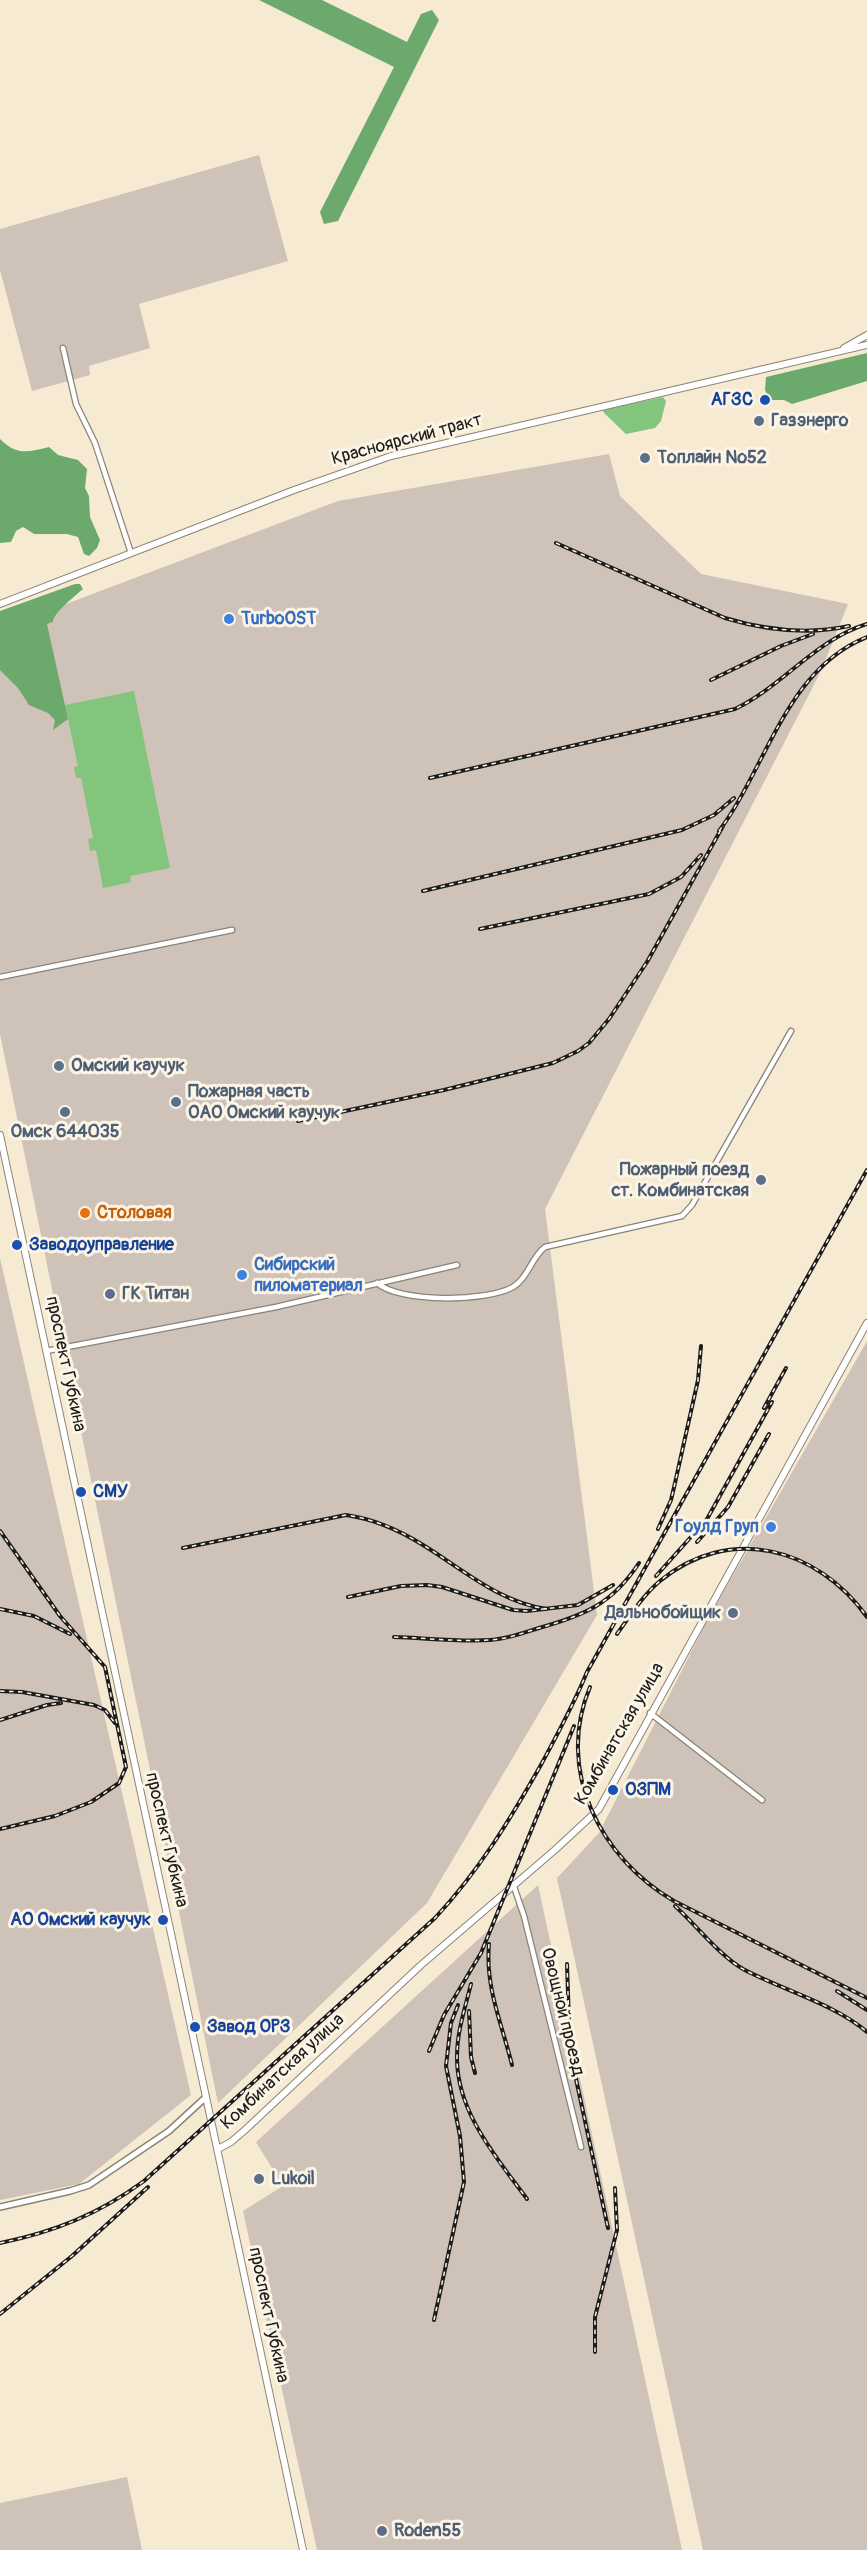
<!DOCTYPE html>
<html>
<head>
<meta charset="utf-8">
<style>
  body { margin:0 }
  canvas { display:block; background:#f7ead2 }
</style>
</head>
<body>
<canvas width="867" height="2550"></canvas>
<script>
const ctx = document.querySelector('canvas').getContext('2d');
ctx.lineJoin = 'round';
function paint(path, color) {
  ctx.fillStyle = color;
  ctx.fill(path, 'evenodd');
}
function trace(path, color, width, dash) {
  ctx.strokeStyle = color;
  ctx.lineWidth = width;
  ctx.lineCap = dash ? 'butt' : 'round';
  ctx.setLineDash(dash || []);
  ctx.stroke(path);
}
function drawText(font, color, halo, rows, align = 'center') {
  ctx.font = font + ' Pangolin,sans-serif';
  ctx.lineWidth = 6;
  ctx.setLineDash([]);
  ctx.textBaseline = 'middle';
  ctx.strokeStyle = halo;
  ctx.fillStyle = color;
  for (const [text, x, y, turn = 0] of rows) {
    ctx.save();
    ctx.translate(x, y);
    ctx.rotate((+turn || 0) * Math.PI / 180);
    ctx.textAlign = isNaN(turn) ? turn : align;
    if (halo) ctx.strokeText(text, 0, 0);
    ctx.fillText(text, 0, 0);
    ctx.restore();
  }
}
paint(new Path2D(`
  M259,155L288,261L139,304L150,348L89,366L90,375L32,391L0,270V229Z
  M609,454L620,496L701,574L848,604L821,671L545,1209L597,1615L427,1903L218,2103L0,1034V629L338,501Z
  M0,1258L191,2095L79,2184L0,2200Z
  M867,1341V2550H703L557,1878L599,1833L708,1619Z
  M538,1885L682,2550H317L243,2211L283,2186L256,2142Z
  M127,2477L142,2550H0V2503Z`), '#cec2b9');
paint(new Path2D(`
  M663,397L666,401L661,421L655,428L626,434L604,413L603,410Z
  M134,691L170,868L130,876L131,882L103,888L96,850L90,851L88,839L93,838L81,778H76L74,767L78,766L65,705Z`), '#84c57d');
paint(new Path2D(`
  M259,0H322L407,42L421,14L432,10L439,20L338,221L324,224L320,212L394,67Z
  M867,353V381L792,404L784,400H770L765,390L766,377Z
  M0,439C17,456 28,452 49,447L58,455L78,460L87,469L85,488L89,496L90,517L100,540L97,548L89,556L84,554L78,537L67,534H34L23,527L16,531L11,542L0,543Z
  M75,584H80L83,589C74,597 53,613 53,622L47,624L68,719L53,730L55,720L48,713L29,705L18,688L0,670V611Z`), '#6baa6c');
const minor = new Path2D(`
  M63,348L76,404L95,443L131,553
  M0,977L232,930
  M377,1283C400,1303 486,1302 513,1287C528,1278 531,1258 545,1247L682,1216L692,1205L791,1031
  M46,1351L276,1307L457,1265
  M650,1713L762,1800
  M513,1884L524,1916L581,2147`);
const tertiary = new Path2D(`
  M0,2207L70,2191L89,2185L169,2131L206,2097`);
const secondary = new Path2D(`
  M844,348L867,335
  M0,604L294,490L391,456L867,345
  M0,1135L303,2550
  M218,2149L231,2142L245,2130L421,1965L556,1849L599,1809L867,1323`);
trace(minor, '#8a8377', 7);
trace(tertiary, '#8a8377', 8);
trace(secondary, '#8a8377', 8);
trace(minor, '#fff', 4.5);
trace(tertiary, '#fff', 5);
trace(secondary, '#fff', 6);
const rail = new Path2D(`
  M556,543L725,618C765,630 808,635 849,626
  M711,680L781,646L813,634
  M430,778L735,709C783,686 815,640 867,624
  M719,831C767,767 786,669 867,637
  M423,891L682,830L714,815L734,798
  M480,929L649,894L681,877L701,855
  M298,1121L444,1090L553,1063L578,1051L589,1043L609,1019L647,962L723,826
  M764,1408L786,1368
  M658,1529L671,1500L675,1483L698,1380L701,1346
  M0,1531L60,1616L105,1667L126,1767L119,1783L91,1802L55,1816L0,1829
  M697,1542L728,1507L769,1434
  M183,1548L346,1515C374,1519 399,1530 423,1545C464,1570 499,1602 547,1609
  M656,1576L707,1519L772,1402
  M348,1597L401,1586L427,1585L442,1587L513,1610L527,1611L578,1605L613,1585
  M0,1609L34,1616L70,1634
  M617,1634C630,1616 643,1595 660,1581C729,1524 817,1547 867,1617
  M394,1637C426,1638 459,1642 490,1640C507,1639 523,1633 539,1628C585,1615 612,1604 639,1563
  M590,1687C555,1770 600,1858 674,1901L867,1998
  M0,1691L22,1692L94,1705L105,1710L115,1723
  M0,1720L47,1705L61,1703
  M675,1906C696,1925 719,1955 743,1969C780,1989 835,2004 867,2032
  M489,1944C485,1987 502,2024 512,2065
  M567,1964L570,2051L608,2228
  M555,1983L564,2016
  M471,1984C465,2008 457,2032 457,2056C456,2111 496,2157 527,2199
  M837,1991L867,2010
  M469,2011L471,2057L475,2073
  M429,2051L444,2015L481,1953L574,1726
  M0,2243C54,2232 99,2214 144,2181L435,1918C479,1871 511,1818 542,1763C558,1733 574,1704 587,1672L867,1170
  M0,2314L72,2256L148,2187
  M434,2320L464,2182L460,2136L446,2066L451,2023L458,2005
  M595,2352V2317L617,2230L615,2188`);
trace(rail, '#1c1c1c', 4);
trace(rail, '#fcf5e5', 1.5, [4.5]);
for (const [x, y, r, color] of [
  [765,400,6,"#1a4fb4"],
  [759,421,6,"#5c6f8a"],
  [645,458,6,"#5c6f8a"],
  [229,619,6,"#3f7fe0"],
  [59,1066,6,"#5c6f8a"],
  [176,1102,6,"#5c6f8a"],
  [65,1112,6,"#5c6f8a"],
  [761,1180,6,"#5c6f8a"],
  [85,1213,6,"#e8710a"],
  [17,1245,6,"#1a4fb4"],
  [242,1275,6,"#3f7fe0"],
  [110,1294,6,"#5c6f8a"],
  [81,1492,6,"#1a4fb4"],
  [771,1527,6,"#3f7fe0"],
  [733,1613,6,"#5c6f8a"],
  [613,1790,6,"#1a4fb4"],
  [163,1920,6,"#1a4fb4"],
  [195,2027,6,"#1a4fb4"],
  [259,2179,6,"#5c6f8a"],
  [382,2531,6,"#5c6f8a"]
]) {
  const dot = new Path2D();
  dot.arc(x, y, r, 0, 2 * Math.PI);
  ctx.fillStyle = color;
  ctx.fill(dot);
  trace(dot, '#fcf5e5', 2);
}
drawText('bold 18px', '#164399', '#fcf5e5', [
  ["АГЗС",753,400,"right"],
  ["Заводоуправление",29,1245],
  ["СМУ",93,1492],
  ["ОЗПМ",625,1790],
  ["АО Омский каучук",151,1920,"right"],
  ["Завод ОРЗ",207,2027]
], 'left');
drawText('bold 18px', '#4e5e75', '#fcf5e5', [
  ["Газэнерго",771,421],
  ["Топлайн №52",657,458],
  ["Омский каучук",71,1066],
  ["Пожарная часть",188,1092],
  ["ОАО Омский каучук",188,1113],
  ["Омск 644035",65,1132,"center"],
  ["Пожарный поезд",749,1170,"right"],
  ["ст. Комбинатская",749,1191,"right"],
  ["ГК Титан",122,1294],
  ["Дальнобойщик",721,1613,"right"],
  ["Lukoil",271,2179],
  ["Roden55",394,2531]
], 'left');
drawText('18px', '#1c1c1c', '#fcf5e5', [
  ["Красноярский тракт",407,440,-15],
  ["проспект Губкина",65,1364,78],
  ["Комбинатская улица",620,1734,-60],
  ["проспект Губкина",166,1840,77],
  ["Овощной проезд",562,2012,76],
  ["Комбинатская улица",283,2072,-43],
  ["проспект Губкина",268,2315,78]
]);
drawText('bold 18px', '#366cbe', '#fcf5e5', [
  ["TurboOST",241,619],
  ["Сибирский",254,1265],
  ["пиломатериал",254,1286],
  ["Гоулд Груп",759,1527,"right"]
], 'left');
drawText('bold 18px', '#c56008', '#fcf5e5', [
  ["Столовая",97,1213]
], 'left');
</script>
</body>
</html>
